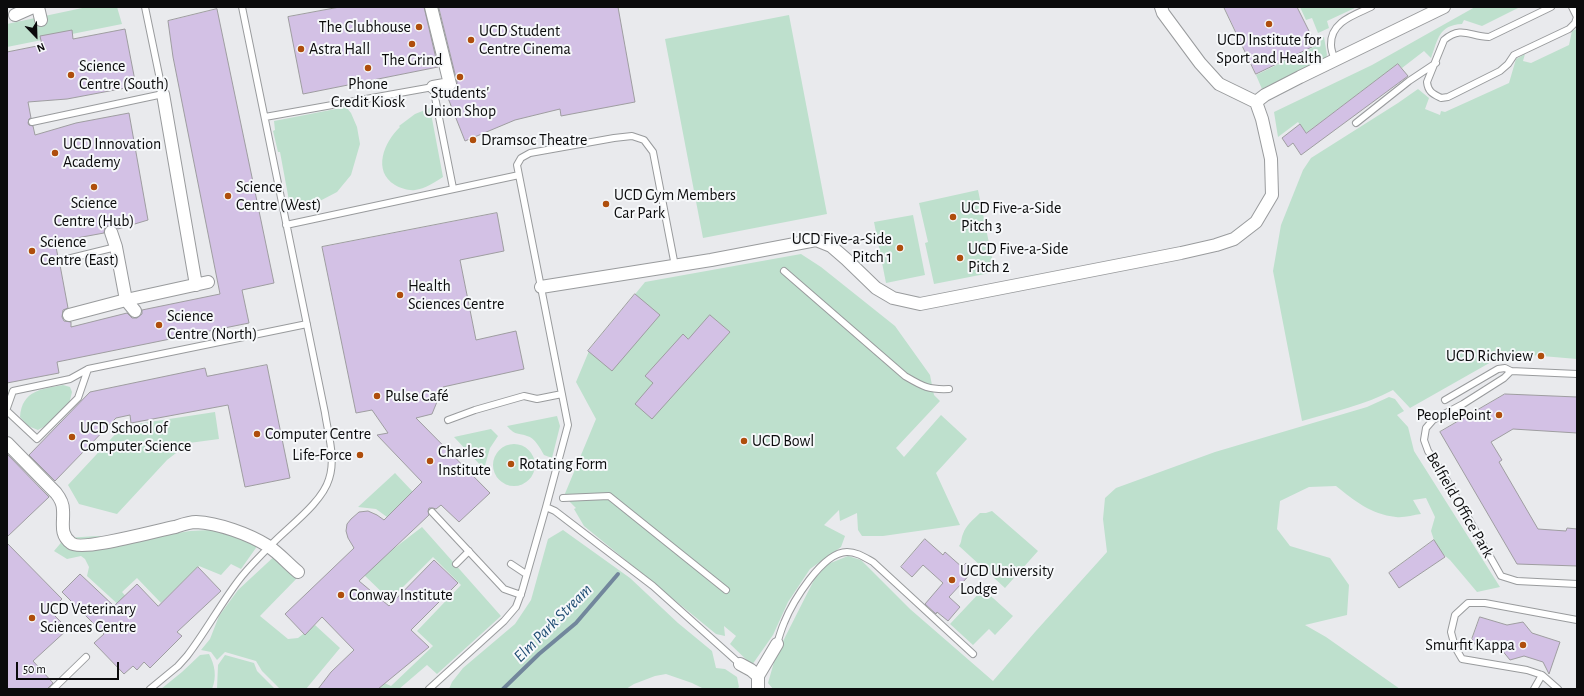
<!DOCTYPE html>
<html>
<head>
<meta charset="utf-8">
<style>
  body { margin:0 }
  #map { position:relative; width:1584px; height:696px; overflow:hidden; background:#e9eaed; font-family:"Alegreya Sans",sans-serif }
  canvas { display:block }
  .frame { position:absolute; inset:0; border:8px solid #0b0b0c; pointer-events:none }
  .north { position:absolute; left:16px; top:16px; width:40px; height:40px; -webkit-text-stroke:3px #f6f8fa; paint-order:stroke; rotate:157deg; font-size:11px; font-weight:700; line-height:16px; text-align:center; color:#0b0b0c }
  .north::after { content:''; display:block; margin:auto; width:14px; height:18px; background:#0b0b0c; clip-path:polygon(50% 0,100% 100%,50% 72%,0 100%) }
  .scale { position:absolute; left:16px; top:662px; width:103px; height:18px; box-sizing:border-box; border:2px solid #0b0b0c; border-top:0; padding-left:5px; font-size:12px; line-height:14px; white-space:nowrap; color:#0b0b0c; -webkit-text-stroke:3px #f6f8fa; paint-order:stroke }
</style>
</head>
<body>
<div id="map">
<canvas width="1584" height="696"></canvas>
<div class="frame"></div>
<div class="north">N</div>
<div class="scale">50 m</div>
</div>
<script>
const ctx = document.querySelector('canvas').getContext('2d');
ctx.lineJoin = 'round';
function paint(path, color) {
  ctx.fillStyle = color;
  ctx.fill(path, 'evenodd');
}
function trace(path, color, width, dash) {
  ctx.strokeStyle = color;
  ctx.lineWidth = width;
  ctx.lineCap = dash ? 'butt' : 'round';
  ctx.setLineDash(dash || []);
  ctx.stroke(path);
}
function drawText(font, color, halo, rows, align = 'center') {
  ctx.font = font + ' "Alegreya Sans",sans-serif';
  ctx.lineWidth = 4;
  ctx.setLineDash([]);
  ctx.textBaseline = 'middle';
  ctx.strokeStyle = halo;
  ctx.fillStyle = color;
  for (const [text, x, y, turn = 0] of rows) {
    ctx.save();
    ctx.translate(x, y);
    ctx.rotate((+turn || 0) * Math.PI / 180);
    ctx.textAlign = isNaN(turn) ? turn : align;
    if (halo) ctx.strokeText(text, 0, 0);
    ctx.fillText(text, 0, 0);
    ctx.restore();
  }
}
paint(new Path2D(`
  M87,7H117L122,24L7,47V24Z
  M1300,7H1357L1327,21L1329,28L1318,33L1312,18L1306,20Z
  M1475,7H1520L1482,26L1464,20L1462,24C1439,25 1438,39 1431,58L1424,51L1402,68L1398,64L1306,133L1298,122L1278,137L1274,112L1372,65Z
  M789,15L827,214L703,238L665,39Z
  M1577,29V359L1507,353L1410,408L1393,390C1365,405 1332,412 1302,421L1273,271L1281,225L1303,170L1311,158L1398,103L1418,89L1429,98L1425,109L1440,115L1441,111L1445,112L1509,83L1516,59L1525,54L1523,61L1531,63L1569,45L1572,31Z
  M1324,37L1327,55L1325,59L1262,89L1256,75L1316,46L1314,41Z
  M346,107L351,113L357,127L360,144L351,175L337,192L314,204L290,206L280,152H278L273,131L275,130L274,121Z
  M430,108L443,177C435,182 425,189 415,190C409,191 400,188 395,185C372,171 384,142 400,127L399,126L415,114Z
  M978,190L995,272L934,284L925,243L928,242L919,203Z
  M913,215L925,275L886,283L874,222Z
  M801,254L821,267L895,326L930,375L934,395L940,401L896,448L904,457L941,415L967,439L936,473L960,525L883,536H862L858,530L857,513L840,521L839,510L824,525L845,536L841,547L810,569L788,602L773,635L752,665L730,644L736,636L724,626L725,636L716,634L584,526L574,509L576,508L564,496L596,419L576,382L589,351L645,282Z
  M63,385L70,387L72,392L69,404L45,426L38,430L28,426L20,417C22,390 42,389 63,385Z
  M1389,397L1395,399L1404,411L1397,415L1408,427L1414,451L1500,587L1477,592L1450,560L1437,549L1431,531L1435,517L1426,498L1413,500L1421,514C1413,515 1404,518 1396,517C1370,514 1355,501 1336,486L1309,487L1280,501L1277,529L1290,546L1330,558L1349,585L1347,615L1305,625L1326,637L1400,689H773L768,683L776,655L815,578L828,564L848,556L861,560L910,609L993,681L1035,632L1107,552L1103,519L1105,498L1116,488L1215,452L1367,407Z
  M215,412L219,439L189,443L167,460L117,514L79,504L68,485L123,426Z
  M557,416L560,426L552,458L544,455C540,448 535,438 527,436C516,432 516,436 507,426Z
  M491,429L498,436L490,448L484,469L454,437Z
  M493 465a21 21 0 1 1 42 0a21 21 0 1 1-42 0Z
  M395,473L413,492L387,517L376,509L358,507Z
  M992,511L1038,551L1005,588L959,546C962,542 961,538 963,534C966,525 973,520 980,513H986Z
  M422,527L501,616L437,674L427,665L399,689H374L382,682L391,686L433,646L417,631L461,585L433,557L390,600L362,573Z
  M210,530L235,534L258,545L241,569L231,564L221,575L199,566L161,603L137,578L122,592L130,601L122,608L87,576L89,567L85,559L81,556L67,559L54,551L65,538L98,536L122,542L190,531Z
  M563,530L630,578L678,623L712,651L716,668L725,669L737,677L739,687L737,689H704L692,683L666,674L655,676L634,684L626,689H449L452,682L463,668L515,624L531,600L548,539Z
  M279,552L300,575L260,616L288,639L298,638L315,625L340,648L306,689H280L262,671L256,661L225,652L217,660L211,652L201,650L210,639L219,616L238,590Z
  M983,589L1013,616L995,635L989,629L973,645L950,624Z
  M209,654C215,665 217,677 212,689H161L182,672L200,655Z
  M225,655L254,663L257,671L275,689H217L218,665Z`), '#bee0cd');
trace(new Path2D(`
  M503,689L539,654L576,623L618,574`), '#72879c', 4);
const building = new Path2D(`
  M340,7H424L438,67L303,94L288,17Z
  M439,7H618L635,102L561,116L560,109L515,120L465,141L446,93L455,89L457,83Z
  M1224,7H1297L1316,45L1256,74Z
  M217,9L274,283L242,290L249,323L57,362L59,373L7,383V52L42,45L40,36L72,30L73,39L125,29L136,86L67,99L28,102L31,118L29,119L28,123L29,125L33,126L35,135L76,123L129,113L148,220L118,229L116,226L109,225L105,227L104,233L55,242L58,257L55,262L56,264L60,265L68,308L63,310L62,317L64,321L71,322V327L127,313L132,318H137L142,314V310L220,294L173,57L168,21Z
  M1398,64L1408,76L1301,155L1293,143L1288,147L1282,138L1300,124L1306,133Z
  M497,213L504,251L460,260L476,340L516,331L524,369L443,387L432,414L416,418L490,493L459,522L441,505L436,509L433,508H429L428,511L429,515L359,581L389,606L434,560L458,583L411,630L429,647L378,689H318L331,672L354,650L322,617L305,635L285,614L354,548L348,538L346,531L347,524L351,519L359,512L368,511L377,515L384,520L422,482L377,435L388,433L372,410L356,413L322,247Z
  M635,294L660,315L612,371L588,351Z
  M710,315L730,332L652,419L635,404L653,383L645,376L683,334L688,339Z
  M267,365L290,478L245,487L228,405L131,423L130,415L116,418L55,481L29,455L90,392L205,368L207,376Z
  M1505,394L1577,397V433L1513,429L1491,442L1502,460L1499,462L1538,529L1566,531L1567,528L1577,529V566L1517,564L1440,432Z
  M7,454L49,497L7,537Z
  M925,539L943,555L945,552L962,567L966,563L974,570L949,597L960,607L948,621L937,612L936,614L925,604L943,583L923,565L912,577L901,567Z
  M1434,540L1445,557L1399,588L1389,573Z
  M7,543L62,599L50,611L68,629L33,661L53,683L47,689H7Z
  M198,567L221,591L177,632L182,636L150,668L144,662L137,670L133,666L124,674L94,643L104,634L62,592L80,574L114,606L137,584L158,606Z
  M1480,617L1507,625L1523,622L1532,633L1560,642L1549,674L1543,662L1524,656L1510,660L1501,649L1481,643L1476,646L1472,639Z`);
paint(building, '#d3c1e5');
trace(building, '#9e9da0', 1);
const lane = new Path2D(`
  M1551,7L1489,37C1470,37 1462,25 1444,40L1427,82C1428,92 1433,94 1441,98L1448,97L1500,71L1508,64L1514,55L1569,29L1575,23L1577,17
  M1572,7L1577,17
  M1335,60C1333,55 1331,50 1331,45C1330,22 1354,15 1371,7
  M265,117L433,87L453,188
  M32,122L163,94L145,7
  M1356,123L1409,81L1436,63
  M286,225L519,175
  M59,261L116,247
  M675,266L653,152L644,140L632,136L614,138L530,153L521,158L517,165L568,425L546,507L555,511L653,586L740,664
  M784,271L905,376C922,386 928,390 949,389
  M1511,371L1504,378L1463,404L1433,420L1426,428L1424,440L1428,451L1444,475L1501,576L1517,581L1577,584
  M1445,400L1498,369L1505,368L1511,371L1577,374
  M7,408L13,391L70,379L88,369L307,324
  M7,411L37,439L78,398L88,369
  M448,420L475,410L524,396L537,399L562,394
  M563,498L609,496L726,590
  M432,512L504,589L521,595
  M456,564L469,551
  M511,564L526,574
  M777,644C779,637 781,630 784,623C792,603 822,552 847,552C857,552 864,557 873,562L973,654
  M53,689L86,657
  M150,689L178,666L187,656C207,630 222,601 242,576C251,565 262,554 271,545C288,527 322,503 329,479C336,458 328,434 325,413L242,7
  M429,689L504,621L516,607L522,591L546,507
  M1534,689L1542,675
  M1558,689L1542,675L1527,670L1462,659L1455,647L1451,632L1455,615L1468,603H1485L1577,620`);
const street = new Path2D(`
  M38,7L41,20
  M431,7L450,84L433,87
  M15,15L33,7
  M163,94L196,285
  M1256,102L1265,95L1300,77L1444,7
  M111,232L116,247L126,300L135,311
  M541,287L711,260L816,240L831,246L846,259L876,288L893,298L920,304L1181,253L1216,245L1234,239L1256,222L1272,195L1271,159L1262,119L1256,102L1219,84L1200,63L1163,13L1161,7
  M69,315L126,300L208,282
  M7,443L56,493C60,498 63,503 63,510C64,523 59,534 71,543C81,552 158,530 175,527C181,525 189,522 196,522C218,523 249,534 268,546C279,553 288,564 298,572
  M740,664L751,670L758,676V689
  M758,676L777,644`);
trace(lane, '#999b9d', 8);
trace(street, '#999b9d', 14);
trace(lane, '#fff', 6);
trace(street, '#fff', 12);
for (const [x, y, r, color] of [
  [1269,24,4,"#af4e0c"],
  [419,27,4,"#af4e0c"],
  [471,40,4,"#af4e0c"],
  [412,44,4,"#af4e0c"],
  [301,49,4,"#af4e0c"],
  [368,68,4,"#af4e0c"],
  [71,75,4,"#af4e0c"],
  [460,77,4,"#af4e0c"],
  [473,140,4,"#af4e0c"],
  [55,153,4,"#af4e0c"],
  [94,187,4,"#af4e0c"],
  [228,196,4,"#af4e0c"],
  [606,204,4,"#af4e0c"],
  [953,217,4,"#af4e0c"],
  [900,248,4,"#af4e0c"],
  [32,251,4,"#af4e0c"],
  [960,258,4,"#af4e0c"],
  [400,295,4,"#af4e0c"],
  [159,325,4,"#af4e0c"],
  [1541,356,4,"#af4e0c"],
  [377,396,4,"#af4e0c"],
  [1499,415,4,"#af4e0c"],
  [257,434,4,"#af4e0c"],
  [72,437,4,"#af4e0c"],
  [744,441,4,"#af4e0c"],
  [360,455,4,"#af4e0c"],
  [430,461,4,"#af4e0c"],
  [511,464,4,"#af4e0c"],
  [952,580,4,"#af4e0c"],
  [341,595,4,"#af4e0c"],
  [32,618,4,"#af4e0c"],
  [1523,645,4,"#af4e0c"]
]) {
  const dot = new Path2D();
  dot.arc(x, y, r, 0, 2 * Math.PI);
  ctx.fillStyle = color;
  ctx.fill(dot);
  trace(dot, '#f6f8fa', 1.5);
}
drawText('16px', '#0b0b0c', '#f6f8fa', [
  ["The Clubhouse",411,27,"right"],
  ["UCD Student",479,31],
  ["Centre Cinema",479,49],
  ["UCD Institute for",1269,40,"center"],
  ["Sport and Health",1269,58,"center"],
  ["Astra Hall",309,49],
  ["The Grind",412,60,"center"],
  ["Science",79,66],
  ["Centre (South)",79,84],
  ["Phone",368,84,"center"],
  ["Credit Kiosk",368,102,"center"],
  ["Students'",460,93,"center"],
  ["Union Shop",460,111,"center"],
  ["Dramsoc Theatre",481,140],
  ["UCD Innovation",63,144],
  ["Academy",63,162],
  ["Science",236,187],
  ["Centre (West)",236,205],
  ["UCD Gym Members",614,195],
  ["Car Park",614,213],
  ["Science",94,203,"center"],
  ["Centre (Hub)",94,221,"center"],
  ["UCD Five-a-Side",961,208],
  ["Pitch 3",961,226],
  ["UCD Five-a-Side",892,239,"right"],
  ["Pitch 1",892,257,"right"],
  ["Science",40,242],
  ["Centre (East)",40,260],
  ["UCD Five-a-Side",968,249],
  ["Pitch 2",968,267],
  ["Health",408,286],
  ["Sciences Centre",408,304],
  ["Science",167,316],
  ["Centre (North)",167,334],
  ["UCD Richview",1533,356,"right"],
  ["Pulse Café",385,396],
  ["PeoplePoint",1491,415,"right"],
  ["UCD School of",80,428],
  ["Computer Science",80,446],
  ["Computer Centre",265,434],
  ["UCD Bowl",752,441],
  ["Charles",438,452],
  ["Institute",438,470],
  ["Life-Force",352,455,"right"],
  ["Rotating Form",519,464],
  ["UCD University",960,571],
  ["Lodge",960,589],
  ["Conway Institute",349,595],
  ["UCD Veterinary",40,609],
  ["Sciences Centre",40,627],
  ["Smurfit Kappa",1515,645,"right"]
], 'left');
drawText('16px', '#0b0b0c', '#f6f8fa', [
  ["Belfield Office Park",1460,505,60]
]);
drawText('italic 17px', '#1f4c73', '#f6f8fa', [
  ["Elm Park Stream",553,623,-45]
]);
</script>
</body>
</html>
